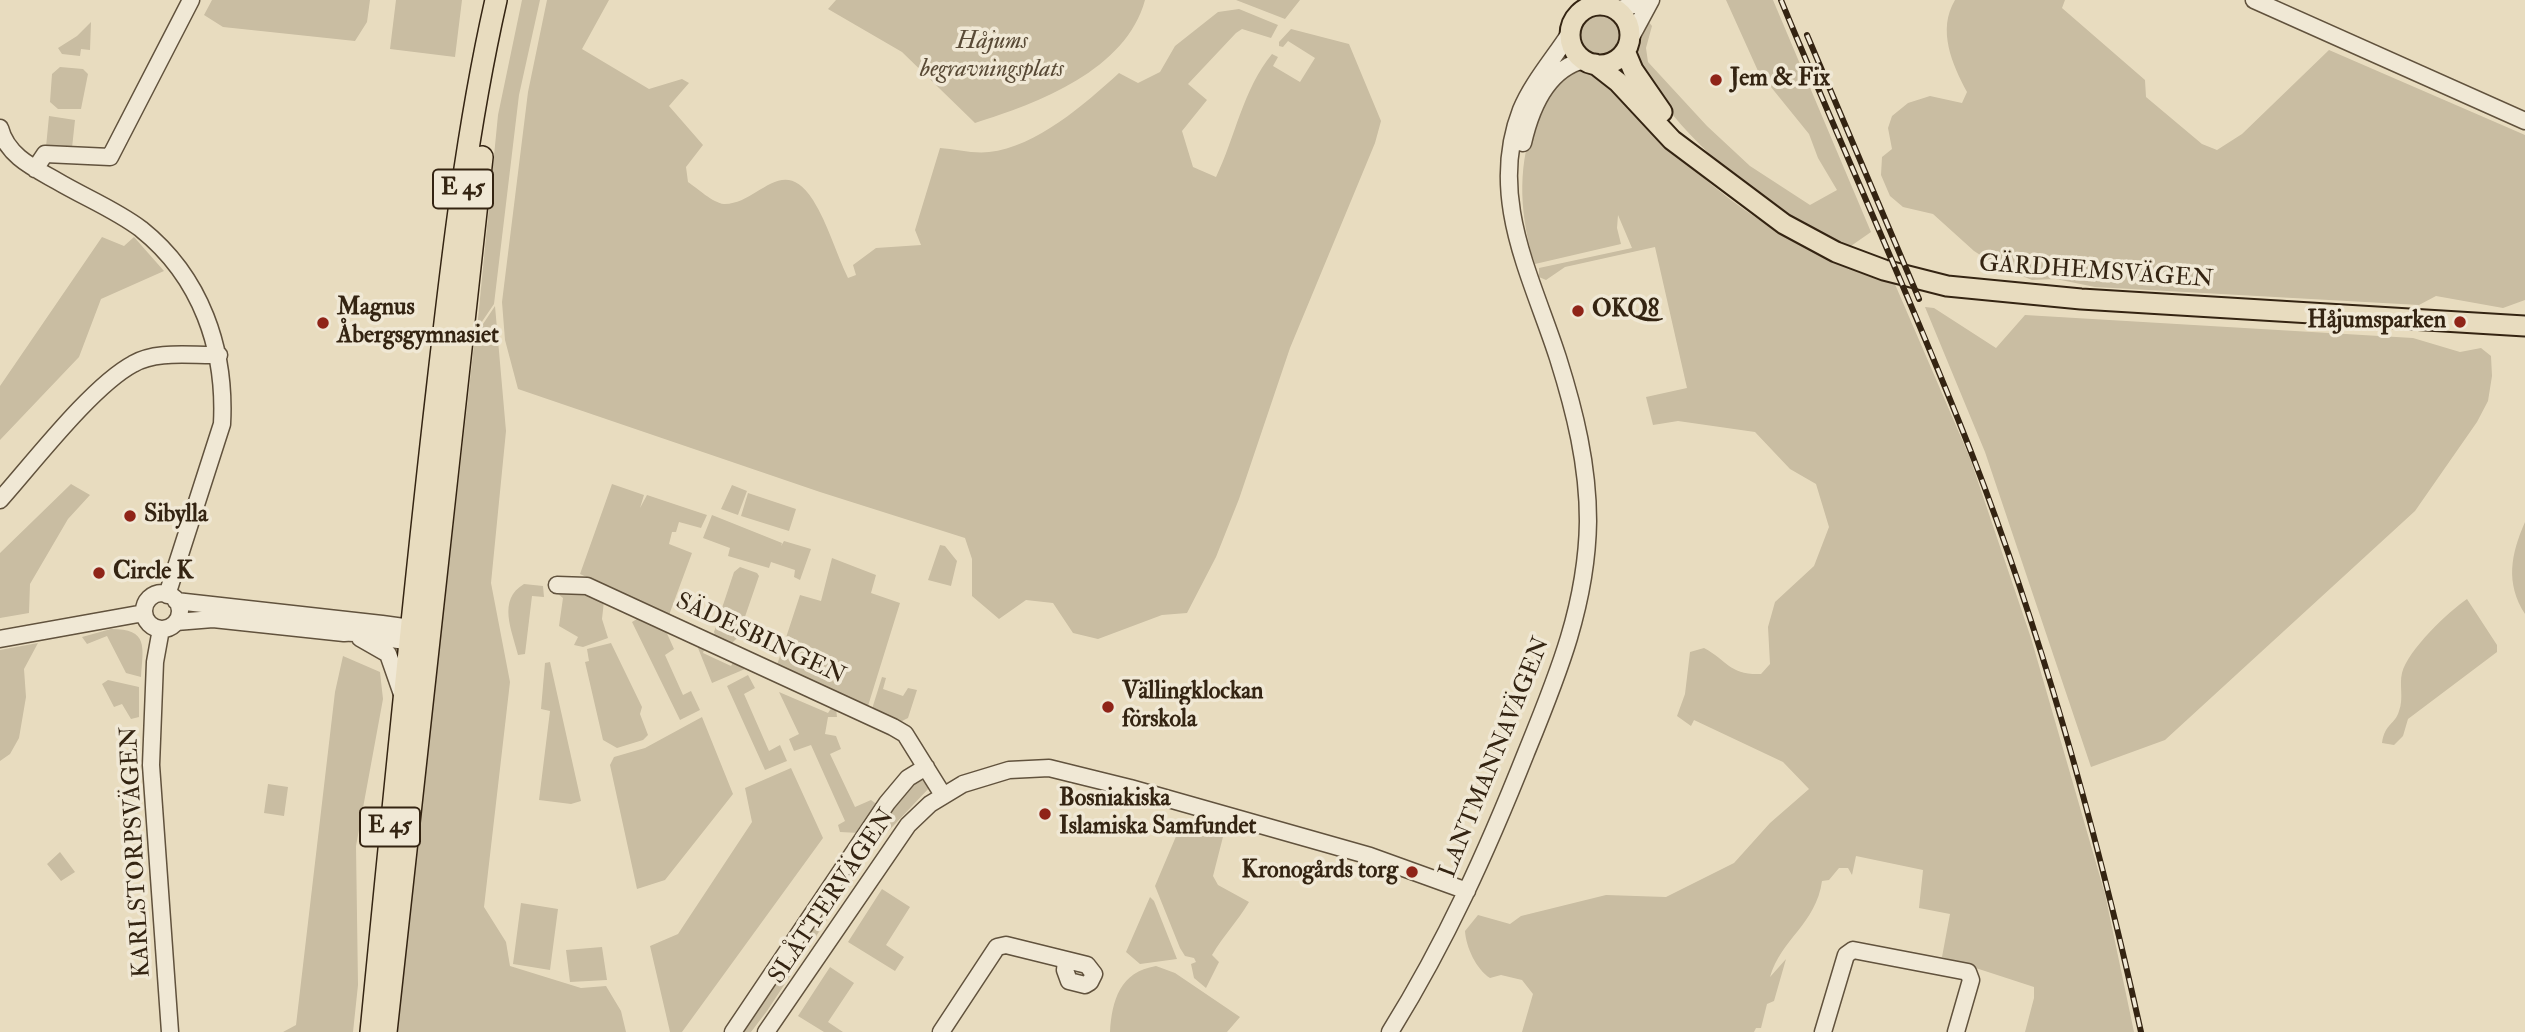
<!DOCTYPE html>
<html>
<head>
<meta charset="utf-8">
<style>
  body { margin:0 }
  canvas { display:block; background:#e8dcbf }
</style>
</head>
<body>
<canvas width="2525" height="1032"></canvas>
<script>
const ctx = document.querySelector('canvas').getContext('2d');
ctx.lineJoin = 'round';
function paint(path, color) {
  ctx.fillStyle = color;
  ctx.fill(path, 'evenodd');
}
function trace(path, color, width, dash) {
  ctx.strokeStyle = color;
  ctx.lineWidth = width;
  ctx.lineCap = dash ? 'butt' : 'round';
  ctx.setLineDash(dash || []);
  ctx.stroke(path);
}
function drawText(font, color, halo, rows, align = 'center') {
  ctx.font = font + ' "IM FELL Double Pica",serif';
  ctx.lineWidth = 7;
  ctx.setLineDash([]);
  ctx.textBaseline = 'middle';
  ctx.strokeStyle = halo;
  ctx.fillStyle = color;
  for (const [text, x, y, turn = 0] of rows) {
    ctx.save();
    ctx.translate(x, y);
    ctx.rotate((+turn || 0) * Math.PI / 180);
    ctx.textAlign = isNaN(turn) ? turn : align;
    if (halo) ctx.strokeText(text, 0, 0);
    ctx.fillText(text, 0, 0);
    ctx.restore();
  }
}
paint(new Path2D(`
  M212,0H370L367,22L355,41L223,27L204,15Z
  M396,0H462L455,57L390,49Z
  M522,0H540L519,95L494,304L477,329L498,115Z
  M547,0H609L582,49L649,89L682,79L689,83L669,106L703,145L686,167L688,182C697,188 713,203 724,204C758,205 782,152 813,200C828,224 836,253 848,278L856,275L853,265L876,248L921,245L915,230L940,148C955,149 974,154 989,152C1036,147 1085,104 1119,73L1138,83L1160,72L1175,46L1218,12L1239,9L1278,25L1271,38L1242,29L1236,33L1188,84L1207,100L1182,131L1193,167L1216,177C1235,138 1243,89 1272,54L1278,57L1273,66L1300,82L1315,58L1288,41L1283,47L1279,46V42L1291,29L1349,44L1381,121L1375,143L1290,348L1239,499L1216,557L1187,613L1162,615L1098,639L1073,633L1053,603L1026,600L999,619L972,596V559L965,538L820,492L518,389L505,340L502,302L528,92Z
  M836,0H1145C1126,70 1039,103 975,123L902,52L828,9Z
  M1236,0H1300L1285,19Z
  M1726,0H1773L1871,232L1848,248C1781,215 1720,172 1672,114C1657,97 1646,74 1634,55L1648,21L1652,26L1646,48L1648,62L1707,126L1750,166L1810,205L1837,190L1818,158L1809,134L1758,71Z
  M1955,0H2065L2062,8L2145,80L2146,97L2202,144L2217,150L2242,134L2329,50L2525,135V300L2503,308L2436,296L2419,305L2095,287L2056,279L2032,280L1999,267L1974,251L1933,214L1903,207L1890,196L1881,175L1882,157L1892,149L1888,128L1892,116L1908,103L1930,96L1962,103L1967,92C1952,64 1937,30 1955,0Z
  M1577 35a24 24 0 1 1 48 0a24 24 0 1 1-48 0Z
  M91,22L90,50L81,49L80,56L62,54L58,48L77,36Z
  M60,67L83,69L88,74L81,109H58L50,102L52,74Z
  M1582,67L1595,72C1692,173 1756,238 1894,282L1970,458L2031,638L2105,894L2134,1032H2025L2034,998V987L1942,957L1950,914L1919,908L1923,870L1856,856L1852,875L1848,868H1839L1829,880L1822,881C1816,924 1781,939 1770,977L1786,959L1774,1001L1767,1004L1761,1028H1756L1754,1032H1522L1533,994L1522,980L1501,975L1490,978C1476,969 1466,947 1465,931L1478,915L1510,924L1521,916L1606,895L1666,897L1734,863L1770,823L1809,789L1783,762L1694,720L1691,726L1677,716L1685,694L1690,652L1704,648C1728,661 1729,675 1761,674L1770,664L1768,627L1775,602L1814,566L1829,527L1816,484L1790,469L1755,432L1678,421L1653,425L1646,397L1687,388L1655,247L1565,267L1546,280L1539,277V268L1632,248L1618,215L1617,228L1621,244L1535,264C1520,219 1517,170 1533,125C1540,108 1551,92 1559,77Z
  M49,116L75,120L72,148L46,147Z
  M102,237L124,246L134,237L164,271L101,299L79,357L0,440V386Z
  M495,306L506,431L491,583L510,682L484,907L506,942L510,966L581,988L606,986L621,1011L626,1032H396L475,336Z
  M1925,307L1934,308L1996,348L2025,315L2413,338L2460,352L2481,348L2491,356L2492,376L2488,401L2477,422L2415,511L2165,740L2091,767L1985,452Z
  M71,484L90,495L68,519L30,584L29,613L0,618V553Z
  M612,484L644,495L640,508L647,495L707,515L701,528L679,522L676,532H672L669,544L692,553L669,615L580,574Z
  M732,485L747,491L738,515L721,509Z
  M748,493L796,509L789,531L741,516Z
  M712,515L782,543L781,546L784,541L811,549L800,580L794,577L795,570L771,562L769,568L728,556L730,548L703,538Z
  M2525,522V614C2505,583 2511,554 2525,522Z
  M940,545L945,546L957,561L951,586L928,580Z
  M832,558L876,575L871,593L900,603L868,706L777,665L800,595L821,601Z
  M740,567L757,573L759,576L738,637L731,644L716,639L714,632L734,572Z
  M524,584L543,586L544,597L532,596L525,654L518,655C512,630 497,600 524,584Z
  M564,591L587,593L604,601L602,619L608,638L583,647L574,645L578,637L559,626L563,598L558,594Z
  M2467,599L2497,645V652L2408,719L2403,736L2394,745L2382,743C2385,723 2395,725 2399,711C2404,698 2399,685 2402,673C2408,650 2448,612 2467,599Z
  M640,617L665,629L674,649L665,655L683,695L691,691L700,710L680,720L632,622Z
  M111,629C149,629 143,647 141,677L126,673L107,636L87,644L82,637Z
  M38,643L24,669L26,697L19,738L10,754L0,761V650Z
  M611,643L642,707L640,714L648,735L643,740L617,748L603,740L585,662L589,661L587,649Z
  M696,643L705,647L703,653L731,666L734,661L746,666L745,669L712,683Z
  M343,656L380,672L383,699L356,846L358,985L353,1032H283L296,1025L335,692Z
  M550,662L581,801L571,804L539,800L550,711L541,709L545,663Z
  M748,675L755,688L744,694L769,751L780,745L787,761L765,770L727,686Z
  M882,677L886,678L883,689L903,696L908,688L917,690L908,718L900,722L872,709Z
  M108,680L139,687V717L131,719L122,704L114,707L102,684Z
  M779,692L828,713L832,707L836,709L837,717H828L825,734L836,736L841,749L830,754L855,807L871,800L878,805L859,833L840,832L838,825L845,821L811,745L794,751L789,739L799,734Z
  M702,717L733,794L665,880L637,889L610,765L614,757L645,748Z
  M791,768L823,838L682,1032H670L650,946L678,934L752,822L745,788Z
  M921,779L930,787L878,842L767,1011L751,1032H734L913,780Z
  M268,784L288,787L284,816L264,813Z
  M1189,819L1225,829L1213,876L1218,885L1249,902C1237,922 1224,935 1212,955L1219,962L1206,988L1194,978L1191,964L1196,962L1194,958L1185,956L1180,948L1155,886L1177,834Z
  M60,852L75,872L61,881L47,864Z
  M882,889L910,907L886,945L904,957L895,971L848,942Z
  M1150,897L1154,901L1177,959L1140,964L1126,952Z
  M521,903L558,909L550,970L513,964Z
  M602,947L607,980L570,982L566,950Z
  M1156,966L1175,973L1240,1017L1227,1032H1110C1112,1000 1120,972 1156,966Z
  M830,967L854,983L828,1022L843,1032H824L798,1016Z`), '#c9bda2');
const minor = new Path2D(`
  M2254,0L2525,121
  M1616,10L1651,0
  M1630,39L1651,0
  M0,128C7,156 34,168 57,181C84,197 116,210 141,229C201,277 226,349 222,424L167,595
  M1523,143C1531,108 1547,69 1584,60
  M35,169L45,154L110,157L191,0
  M0,500C33,463 92,386 133,364C157,350 192,356 219,355
  M557,585L587,586L893,727L905,734L943,795
  M144 611a18 18 0 1 1 36 0a18 18 0 1 1-36 0Z
  M176,601L382,624L411,628L419,632
  M176,622L213,619L344,633C370,631 395,644 420,640
  M161,629L155,662L151,765L170,1032
  M360,638L388,654L402,694
  M0,639L144,613
  M733,1032L887,803L908,778L926,767
  M766,1032L908,825L930,804L963,784L1009,770L1049,768L1130,788L1370,856L1467,891
  M941,1032L997,947L1006,945L1087,965L1094,974L1090,982L1085,985L1069,981L1065,970L1066,961
  M1390,1032C1446,942 1487,851 1526,753C1557,677 1587,605 1588,521C1588,465 1575,412 1558,358C1532,277 1487,197 1521,110C1532,83 1554,58 1570,33
  M1823,1032L1846,955L1853,950L1968,972L1971,980L1956,1032`);
const major = new Path2D(`
  M1570 35a30 30 0 1 1 60 0a30 30 0 1 1-60 0Z
  M1625,51L1633,70L1662,112
  M1595,64L1618,82L1672,140L1784,224L1836,252L1884,270L1947,286L2081,299L2525,326`);
const highway = new Path2D(`
  M371,1032C391,827 411,622 434,418C450,278 465,137 496,0
  M386,1032L482,157`);
trace(minor, '#61523d', 19);
trace(major, '#342412', 23);
trace(highway, '#342412', 24);
trace(minor, '#f0e8d5', 16);
trace(major, '#e8dcbf', 19);
trace(highway, '#e8dcbf', 21);
const rail = new Path2D(`
  M1781,0C1844,153 1913,303 1973,457C2045,643 2098,837 2141,1032
  M1807,35L1919,299`);
trace(rail, '#342412', 6);
trace(rail, '#f0e8d5', 3.5, [10]);
for (const [x, y, r, color] of [
  [1716,80,7,"#8f2418"],
  [1578,311,7,"#8f2418"],
  [2460,322,7,"#8f2418"],
  [323,323,7,"#8f2418"],
  [130,516,7,"#8f2418"],
  [99,573,7,"#8f2418"],
  [1108,707,7,"#8f2418"],
  [1045,814,7,"#8f2418"],
  [1412,872,7,"#8f2418"]
]) {
  const dot = new Path2D();
  dot.arc(x, y, r, 0, 2 * Math.PI);
  ctx.fillStyle = color;
  ctx.fill(dot);
  trace(dot, '#f0e8d5', 2.5);
}
for (const [x, y, w] of [
  [463,189,60],
  [390,827,60]
]) {
  const box = new Path2D();
  box.roundRect(x - w / 2, y - 19.5, w, 39, 5);
  ctx.fillStyle = '#f0e8d5';
  ctx.fill(box);
  trace(box, '#342412', 2);
}
drawText('bold 23px', '#342412', null, [
  ["E 45",463,189],
  ["E 45",390,827]
]);
drawText('italic 24px', '#594a36', '#f0e8d5', [
  ["Håjums",992,43],
  ["begravningsplats",992,71]
]);
drawText('bold 24px', '#342412', '#f0e8d5', [
  ["Jem & Fix",1730,80],
  ["Magnus",337,309],
  ["Åbergsgymnasiet",337,337],
  ["OKQ8",1592,311],
  ["Håjumsparken",2446,322,"right"],
  ["Sibylla",144,516],
  ["Circle K",113,573],
  ["Vällingklockan",1122,693],
  ["förskola",1122,721],
  ["Bosniakiska",1059,800],
  ["Islamiska Samfundet",1059,828],
  ["Kronogårds torg",1398,872,"right"]
], 'left');
drawText('24px', '#342412', '#f0e8d5', [
  ["GÄRDHEMSVÄGEN",2096,273,4],
  ["SÄDESBINGEN",760,640,25],
  ["LANTMANNAVÄGEN",1496,758,-68],
  ["KARLSTORPSVÄGEN",137,852,-93],
  ["SLÅTTERVÄGEN",833,897,-56]
]);
</script>
</body>
</html>
